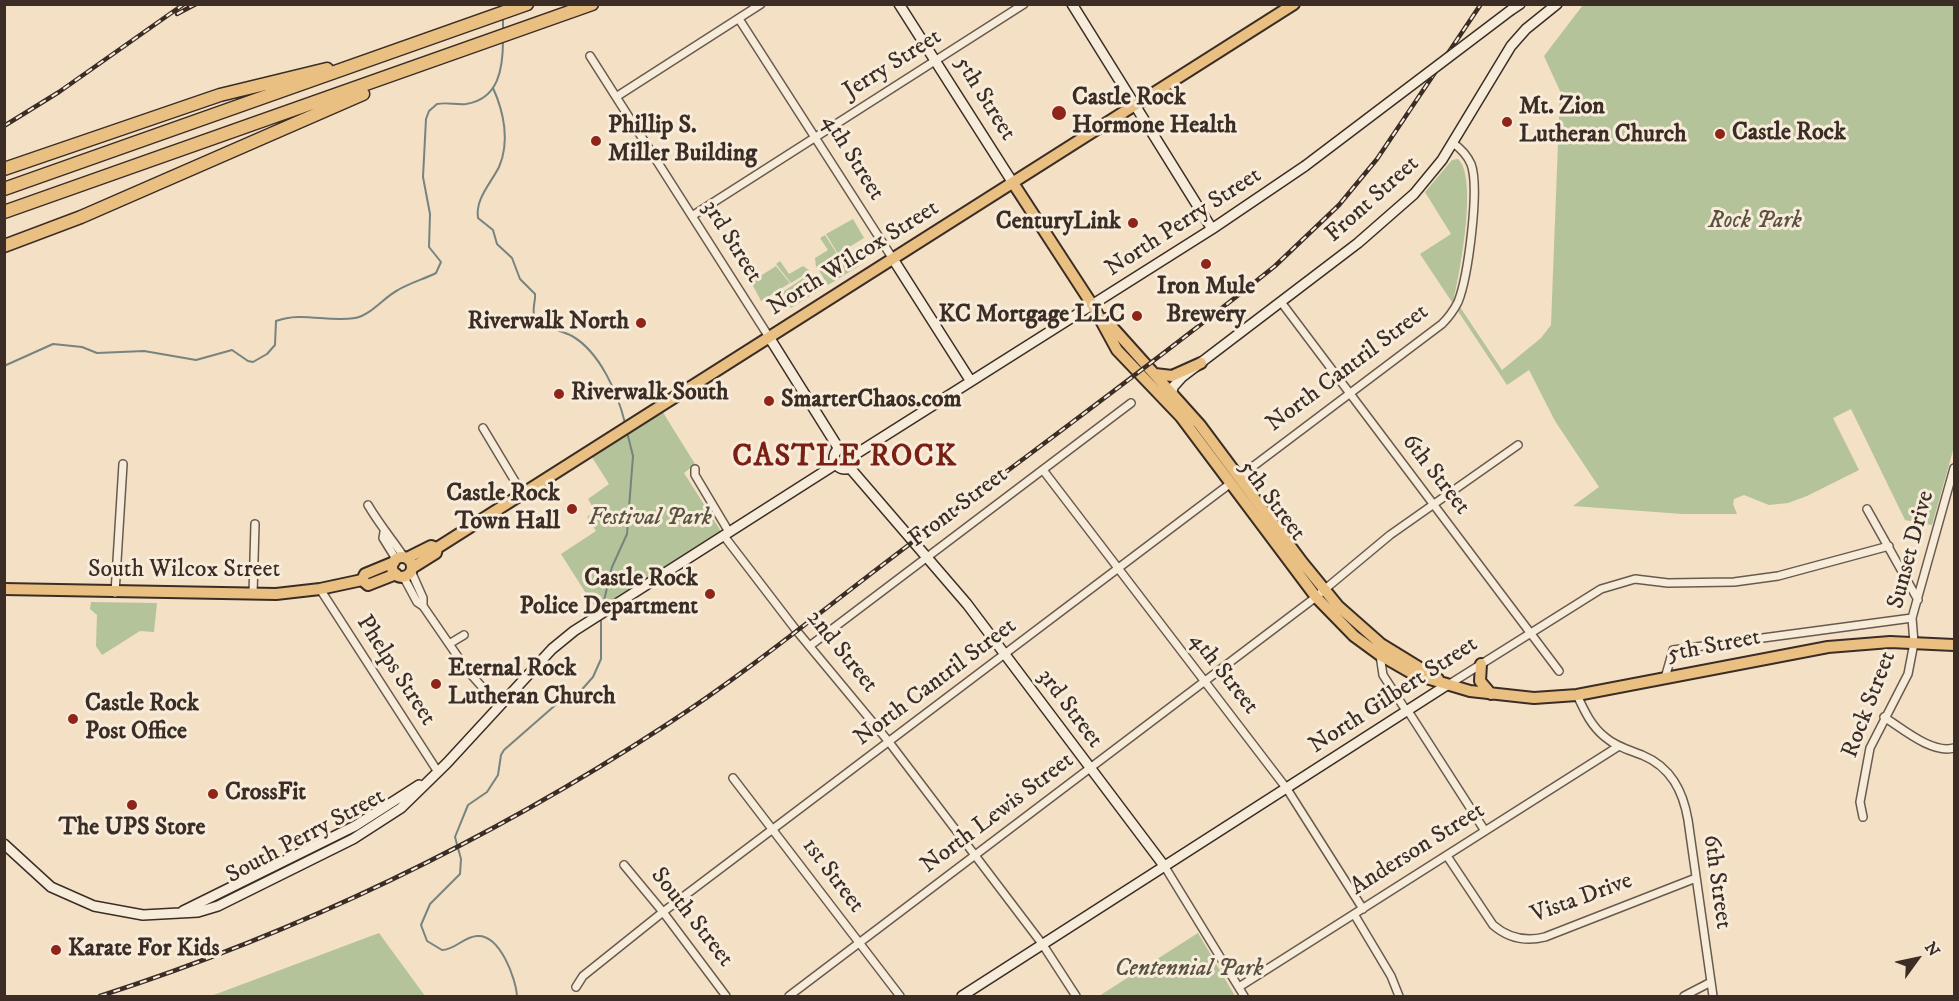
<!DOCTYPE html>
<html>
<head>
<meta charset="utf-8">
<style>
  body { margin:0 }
  #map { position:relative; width:1959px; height:1001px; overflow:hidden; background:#f3e0c5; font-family:"IM FELL DW Pica",serif }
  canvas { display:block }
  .frame { position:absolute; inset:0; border:6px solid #3b2d26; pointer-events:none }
  .north { position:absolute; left:1887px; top:929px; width:60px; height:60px; -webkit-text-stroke:4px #f7ebd9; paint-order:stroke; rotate:57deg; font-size:16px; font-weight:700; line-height:24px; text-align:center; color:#3b2d26 }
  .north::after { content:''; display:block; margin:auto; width:21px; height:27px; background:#3b2d26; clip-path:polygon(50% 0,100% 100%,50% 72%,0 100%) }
</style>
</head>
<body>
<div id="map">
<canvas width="1959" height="1001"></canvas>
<div class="frame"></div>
<div class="north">N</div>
</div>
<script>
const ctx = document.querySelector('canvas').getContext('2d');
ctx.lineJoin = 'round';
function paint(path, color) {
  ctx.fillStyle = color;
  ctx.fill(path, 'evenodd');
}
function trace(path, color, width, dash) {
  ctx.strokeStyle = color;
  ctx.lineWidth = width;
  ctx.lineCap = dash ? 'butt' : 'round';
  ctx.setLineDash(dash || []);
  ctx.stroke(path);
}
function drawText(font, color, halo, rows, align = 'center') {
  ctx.font = font + ' "IM FELL DW Pica",serif';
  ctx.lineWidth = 6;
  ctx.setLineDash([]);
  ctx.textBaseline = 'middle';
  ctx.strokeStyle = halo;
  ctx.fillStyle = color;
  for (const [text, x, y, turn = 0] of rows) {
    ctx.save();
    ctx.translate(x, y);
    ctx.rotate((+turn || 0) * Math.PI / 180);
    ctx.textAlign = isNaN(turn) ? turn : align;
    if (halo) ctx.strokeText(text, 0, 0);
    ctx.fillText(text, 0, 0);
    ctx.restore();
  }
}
paint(new Path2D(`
  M1583,5H1954V447L1932,525L1905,520L1851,409L1833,418L1859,470L1807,496L1788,503L1769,505L1744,495L1734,499L1733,504L1737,514H1683L1573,506L1599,487L1555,421L1529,370L1507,385L1420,254L1451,234L1425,192L1452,160L1458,159C1478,177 1460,272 1454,298L1502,370L1541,338L1551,325L1560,91L1544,56Z
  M853,219L864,238L838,254L826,234Z
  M825,235L837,254L816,267L815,258L828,250L820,238Z
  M849,250L859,266L828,285L818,269Z
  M780,261L789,274L803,266L810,271L791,283L776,264Z
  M776,266L790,283L761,301L751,282Z
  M811,273L821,289L791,308L781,293Z
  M659,406L695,464L684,473L724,536L599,614L561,554L596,531L587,517L595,511L588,499L609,484L588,451Z
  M91,602L157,603L154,632L140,631L102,655L96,646L97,615L90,609Z
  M379,933L425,996H211Z
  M1198,933L1235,996H1099Z`), '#b4c39a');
trace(new Path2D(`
  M503,16V32
  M493,88C504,112 510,142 499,167C491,183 475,199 478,218L493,230L497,244L512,258L520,279L535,294C536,301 531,311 535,317C542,328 561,330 572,336C600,352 618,394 625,423
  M4,366L53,344L82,347L97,353L144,351L196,360L232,350L248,361L253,362L267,354L275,345L276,321C302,311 328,323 355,318C371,315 383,298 398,290C410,283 424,279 436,273L441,262L429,247L430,214L423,177L426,119L429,111L437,104C447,102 456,105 466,104C499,99 503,68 503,40
  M602,609L612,567L627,534L633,456L627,432
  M517,996C516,979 500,934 477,936C463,937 455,950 442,950L427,941L421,925L430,904L460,874L461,859L455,837L457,832L468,805L487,792L498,775L501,755L504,750L560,701L577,695L593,677L601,659V618`), '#76837f', 2);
const street = new Path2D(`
  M739,19L893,259
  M590,56L769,337
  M616,97L761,4
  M692,216L1024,4
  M1281,302L1559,671
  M483,428L522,493
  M695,469V475L729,532
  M1043,470L1287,789L1363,909
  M1239,477L1442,324C1449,317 1454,310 1458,302C1468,277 1480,188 1471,164C1467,155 1460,148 1453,143
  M368,505C379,524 392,539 404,557
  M1867,509L1918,600
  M384,532L383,538L396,559
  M724,536L796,630L889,742L1043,945L1076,996
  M411,571L423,598V606
  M403,576L417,602L423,606L467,670L499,706
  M320,589L438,772
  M115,593L123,464
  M253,594L255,524
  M449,644L464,635
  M811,645L1131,403
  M1380,655L1383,675L1407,712
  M1665,678L1673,650L1912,618
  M1448,685L1601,589L1635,579L1668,583L1734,582L1778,576L1889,546
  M1577,695C1584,710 1591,726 1605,737C1615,746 1629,750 1642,755C1671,767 1683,791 1688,820L1713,996
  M1408,711L1485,831
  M1884,717C1903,729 1932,754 1954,748
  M733,778L900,996
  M1863,817L1860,802L1870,748L1908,674L1914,643L1912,618L1954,468
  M1447,856L1493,925C1508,938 1525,942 1545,937L1696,878
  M624,865L663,912L726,996
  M1165,867L1244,996
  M1354,914L1391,976L1399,996
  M576,987L583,976L663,912L1231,483
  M1239,987L1619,746
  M789,996L1312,600L1390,535L1518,445
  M1684,996L1711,982`);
const secondary = new Path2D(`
  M899,4L1013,183
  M1072,4L1212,229
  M1511,10L1520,4
  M893,259L970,380
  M769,337L839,449
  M1171,397L1173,387L1182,377L1358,243L1414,194L1442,160L1511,46L1526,29L1557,4
  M834 458a11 11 0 1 1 22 0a11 11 0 1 1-22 0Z
  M856,454L1212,229L1305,166
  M850,468L967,604L1165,867
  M4,844L51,887L94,906L143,915L198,912L218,906L353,839L401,808L447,763L552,649L574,631L836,464
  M183,911L355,826L419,785
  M962,996L1447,685`);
const primary = new Path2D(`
  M1013,183L1093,306L1117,350L1181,417L1316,597L1354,636L1380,655L1413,674L1470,691L1534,698L1577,695L1828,647L1890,642L1954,645
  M1105,319L1200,425L1302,562L1338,606L1381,644L1438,679
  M1155,374L1172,376L1201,363
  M392 567a10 10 0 1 1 20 0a10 10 0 1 1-20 0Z
  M407,558L431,546L437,548
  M412,568L436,553L437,548L1294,4
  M362,580L368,585L396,574
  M4,589L276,594L320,589L362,580L365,574L394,562
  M1481,664L1480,681L1491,694`);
const highway = new Path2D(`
  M4,169L220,95L327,69
  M4,189L527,4
  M4,212L592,4
  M4,246L81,217L363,94`);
trace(street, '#695a4e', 10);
trace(secondary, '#3b2d26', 12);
trace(primary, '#3b2d26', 14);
trace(highway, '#3b2d26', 15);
trace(street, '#f7ebd9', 7);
trace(secondary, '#f7ebd9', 9);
trace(primary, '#eac082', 10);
trace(highway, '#eac082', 12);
const rail = new Path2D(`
  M177,14L196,4
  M4,126L59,92L184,4
  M100,996C302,931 488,841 666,725C757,666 842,594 930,529C1045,442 1162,357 1275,266L1339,205L1377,159L1481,4`);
trace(rail, '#3b2d26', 4.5);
trace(rail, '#f7ebd9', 2, [7]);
const secondaryBridge = new Path2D(`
  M1305,166L1511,10`);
trace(secondaryBridge, '#3b2d26', 12, []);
trace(secondaryBridge, '#f7ebd9', 9);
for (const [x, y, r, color] of [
  [1059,113,8,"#8f2418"],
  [1507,122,6,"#8f2418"],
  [1720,134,6,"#8f2418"],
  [596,141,6,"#8f2418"],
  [1133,223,6,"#8f2418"],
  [1206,264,6,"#8f2418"],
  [1137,316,6,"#8f2418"],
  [641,323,6,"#8f2418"],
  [559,394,6,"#8f2418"],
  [769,401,6,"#8f2418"],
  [572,509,6,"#8f2418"],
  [710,594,6,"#8f2418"],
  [436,684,6,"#8f2418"],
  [73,719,6,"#8f2418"],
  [213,794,6,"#8f2418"],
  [132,805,6,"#8f2418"],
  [56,950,6,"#8f2418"]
]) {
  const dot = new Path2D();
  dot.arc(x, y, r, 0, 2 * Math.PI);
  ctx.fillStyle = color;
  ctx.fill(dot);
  trace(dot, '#f7ebd9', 2);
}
drawText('24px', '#3b2d26', '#f7ebd9', [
  ["Jerry Street",893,65,-32],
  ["5th Street",984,99,58],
  ["4th Street",852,158,58],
  ["Front Street",1373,200,-42],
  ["North Perry Street",1184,223,-33],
  ["3rd Street",731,242,58],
  ["North Wilcox Street",854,259,-32],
  ["North Cantril Street",1348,369,-37],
  ["6th Street",1435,475,52],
  ["5th Street",1271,501,53],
  ["Front Street",959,508,-37],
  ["Sunset Drive",1912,550,-75],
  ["South Wilcox Street",184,571],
  ["5th Street",1714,647,-11],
  ["2nd Street",841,652,51],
  ["Phelps Street",395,671,57],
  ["4th Street",1223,674,52],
  ["North Cantril Street",936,683,-37],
  ["North Gilbert Street",1394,696,-33],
  ["Rock Street",1870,705,-69],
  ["3rd Street",1069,709,53],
  ["North Lewis Street",998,814,-37],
  ["South Perry Street",306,837,-28],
  ["Anderson Street",1418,850,-32],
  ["1st Street",832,876,53],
  ["6th Street",1716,882,82],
  ["Vista Drive",1582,899,-20],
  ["South Street",691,918,52]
]);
drawText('bold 24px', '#3b2d26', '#f7ebd9', [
  ["Castle Rock",1072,99],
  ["Hormone Health",1072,127],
  ["Mt. Zion",1519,108],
  ["Lutheran Church",1519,136],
  ["Phillip S.",608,127],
  ["Miller Building",608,155],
  ["Castle Rock",1732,134],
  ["CenturyLink",1121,223,"right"],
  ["Iron Mule",1206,288,"center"],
  ["Brewery",1206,316,"center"],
  ["KC Mortgage LLC",1125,316,"right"],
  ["Riverwalk North",629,323,"right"],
  ["Riverwalk South",571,394],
  ["SmarterChaos.com",781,401],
  ["Castle Rock",560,495,"right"],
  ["Town Hall",560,523,"right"],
  ["Castle Rock",698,580,"right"],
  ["Police Department",698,608,"right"],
  ["Eternal Rock",448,670],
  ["Lutheran Church",448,698],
  ["Castle Rock",85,705],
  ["Post Office",85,733],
  ["CrossFit",225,794],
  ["The UPS Store",132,829,"center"],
  ["Karate For Kids",68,950]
], 'left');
drawText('italic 24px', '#595243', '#f7ebd9', [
  ["Rock Park",1755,222],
  ["Festival Park",650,519],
  ["Centennial Park",1189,970]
]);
ctx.letterSpacing = '1.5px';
drawText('bold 30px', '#7a1f14', '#f7ebd9', [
  ["CASTLE ROCK",845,459]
]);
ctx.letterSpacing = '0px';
</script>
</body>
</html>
